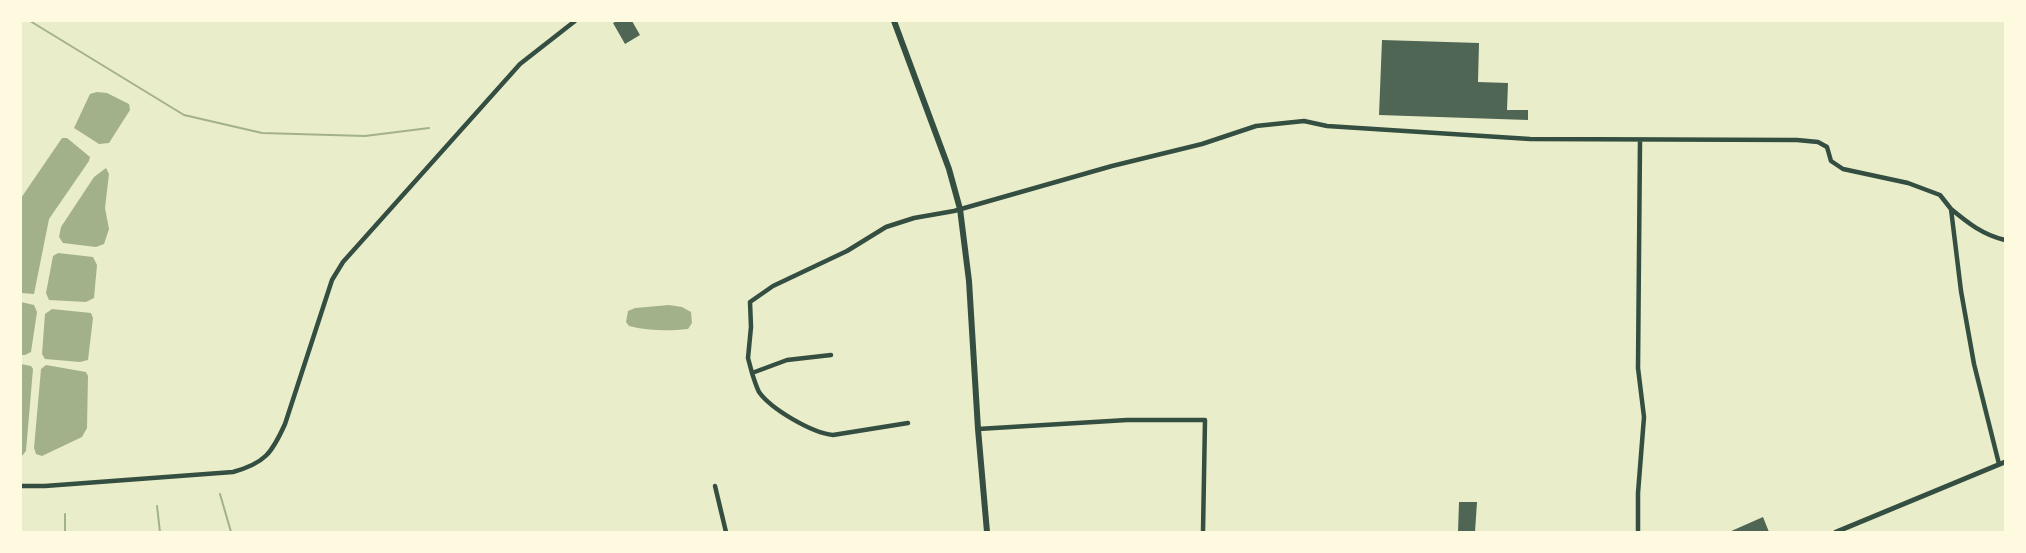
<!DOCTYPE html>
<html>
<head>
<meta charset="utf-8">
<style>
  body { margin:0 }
  #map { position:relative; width:2026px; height:553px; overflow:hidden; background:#e9edc9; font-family:"Alegreya Sans",sans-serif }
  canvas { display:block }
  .frame { position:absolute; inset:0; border:22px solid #fefae0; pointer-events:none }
</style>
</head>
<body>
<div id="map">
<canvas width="2026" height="553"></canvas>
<div class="frame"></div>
</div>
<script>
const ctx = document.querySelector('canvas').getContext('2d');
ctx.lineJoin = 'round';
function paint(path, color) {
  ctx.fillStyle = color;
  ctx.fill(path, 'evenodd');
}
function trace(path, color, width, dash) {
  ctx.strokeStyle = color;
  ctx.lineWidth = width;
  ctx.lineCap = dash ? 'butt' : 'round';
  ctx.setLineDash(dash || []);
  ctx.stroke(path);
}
paint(new Path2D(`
  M97,92L107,93L129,104L130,110L109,143L99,144L74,128L90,94Z
  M62,138H67L90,157L89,161L49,219L34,294L21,293V198Z
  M106,168L109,174L105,208L109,229L104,244L96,247L63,243L59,237L61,227L94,177Z
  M58,253L93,257L97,265L94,298L86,302L49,300L46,293L53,256Z
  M21,302L34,305L37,312L31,352L25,355H21Z
  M669,305L682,307L691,312L692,323L688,329C669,331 648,331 629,326L626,322L628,311L635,308Z
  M52,309L91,313L93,318L88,360L80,362L45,359L42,354L45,314Z
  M21,364L31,366L33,369L26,451L22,456Z
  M46,365L86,372L88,376L87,428L82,437L42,456L36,454L34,448L41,369Z`), '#a3b18a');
trace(new Path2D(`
  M30,21L184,115L262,133L365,136L429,128
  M220,494L231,532
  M157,506L160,532
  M65,514V532`), '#a3b18a', 2);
paint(new Path2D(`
  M617,21H632L640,35L625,44L613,23Z
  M1382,40L1479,43L1478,82L1508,83L1507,110H1528V120L1379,115Z
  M1459,502H1477L1475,532H1458Z
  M1763,517L1769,532H1729Z`), '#4f6655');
trace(new Path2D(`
  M1951,209C1968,223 1983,235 2005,240
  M831,355L787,360L752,373L748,358L751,327L750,302L773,286L847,251L886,227L914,218L954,211L1112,166L1202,144L1256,126L1304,121L1327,126L1530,139L1797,140L1818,142L1827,147L1831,161L1843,169L1908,183L1940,195L1951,209L1961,291L1974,364L1999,464
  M752,373C754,379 756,386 759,392C771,409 812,433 833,435L908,423
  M978,429L1127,420H1205L1203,532
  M21,486H45L233,472C265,463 272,453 285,424L332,280L343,262L520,64L575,21
  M715,486L726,532
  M1638,532V493L1644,417L1638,368L1640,141`), '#344e41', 4.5);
trace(new Path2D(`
  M1836,532L2005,462`), '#344e41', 5);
trace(new Path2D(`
  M894,21L949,169L960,209L969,281L978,429L987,532`), '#344e41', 6);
</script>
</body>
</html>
